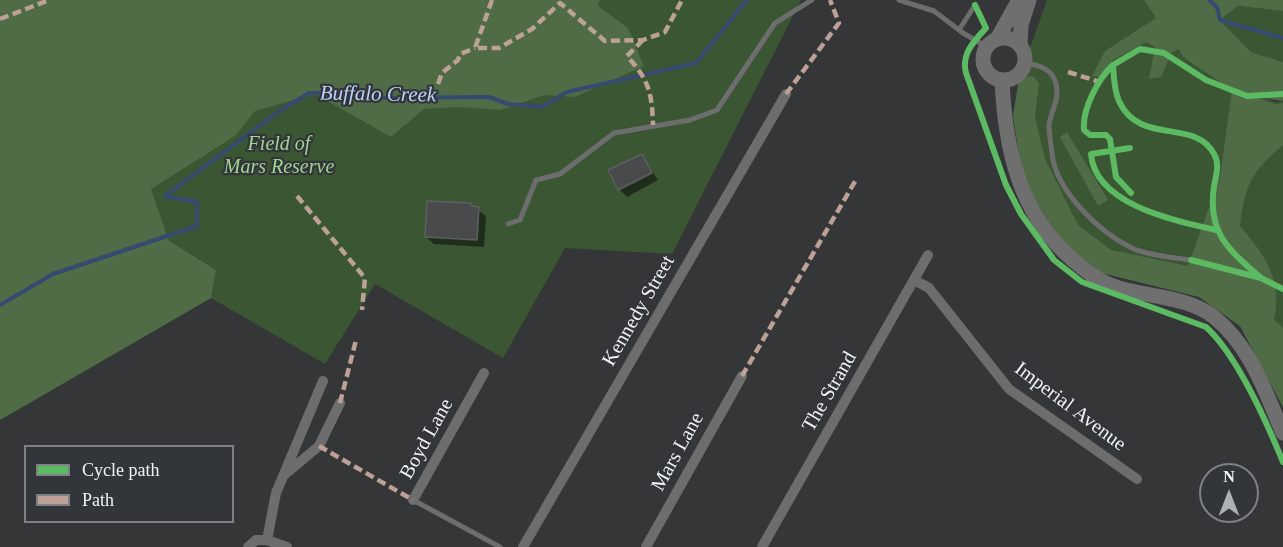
<!DOCTYPE html>
<html>
<head>
<meta charset="utf-8">
<style>
  body { margin:0 }
  #map { position:relative; width:1283px; height:547px; overflow:hidden; background:#343638; font-family:"Times New Roman",serif }
  canvas { display:block }
  .legend { position:absolute; left:24px; top:445px; width:210px; height:78px; box-sizing:border-box; background:#32363a; border:2px solid #7e8285; margin:0; padding:8px 10px; list-style:none; font-size:18px; color:#f0f3f5 }
  .legend li { display:flex; align-items:center; gap:12px; height:30px }
  .legend b { width:30px; border:2px solid #7e8285 }
  .north { position:absolute; left:1199px; top:463px; width:60px; height:60px; box-sizing:border-box; background:#32363a; border:2px solid #7e8285; border-radius:50%; rotate:0deg; font-size:16px; font-weight:700; line-height:24px; text-align:center; color:#f0f3f5 }
  .north::after { content:''; display:block; margin:auto; width:21px; height:27px; background:#aeb1b3; clip-path:polygon(50% 0,100% 100%,50% 72%,0 100%) }
</style>
</head>
<body>
<div id="map">
<canvas width="1283" height="547"></canvas>
<ul class="legend">
<li><b style="height:8px;background:#5cba63"></b>Cycle path</li>
<li><b style="height:8px;background:#bda197"></b>Path</li>
</ul>
<div class="north">N</div>
</div>
<script>
const ctx = document.querySelector('canvas').getContext('2d');
ctx.lineJoin = 'round';
function paint(path, color) {
  ctx.fillStyle = color;
  ctx.fill(path, 'evenodd');
}
function trace(path, color, width, dash) {
  ctx.strokeStyle = color;
  ctx.lineWidth = width;
  ctx.lineCap = dash ? 'butt' : 'round';
  ctx.setLineDash(dash || []);
  ctx.stroke(path);
}
function drawText(font, color, halo, rows, align = 'center') {
  ctx.font = font + ' "Times New Roman",serif';
  ctx.lineWidth = 4.5;
  ctx.setLineDash([]);
  ctx.textBaseline = 'middle';
  ctx.strokeStyle = halo;
  ctx.fillStyle = color;
  for (const [text, x, y, turn = 0] of rows) {
    ctx.save();
    ctx.translate(x, y);
    ctx.rotate((+turn || 0) * Math.PI / 180);
    ctx.textAlign = isNaN(turn) ? turn : align;
    if (halo) ctx.strokeText(text, 0, 0);
    ctx.fillText(text, 0, 0);
    ctx.restore();
  }
}
paint(new Path2D(`
  M0,0H801L672,254L565,248L503,358L375,284L325,364L211,298L0,420Z
  M1047,0H1144L1183,57L1275,102L1283,101V407L1240,326L1199,297L1094,271L1018,139L1013,116L1019,79Z
  M1238,6L1283,11V62L1251,52L1220,20Z`), '#3b5633');
paint(new Path2D(`
  M0,0H600L598,6L628,28L644,66L575,97L544,95L501,110L457,107L424,109L391,137L315,94L255,111L235,136L151,189L169,241L216,270L211,298L0,420Z
  M1144,0H1283V11L1238,6L1220,20L1251,52L1283,62V101L1252,96L1275,104L1283,103V145C1251,172 1245,185 1240,226C1265,255 1283,280 1274,320L1283,328V407L1240,326L1199,297L1094,271L1057,236L1023,181L1013,116L1019,79L1033,76L1039,83L1035,117L1045,159L1078,225L1111,250L1188,266L1220,177L1232,90L1183,57L1178,49L1171,53L1161,77L1149,79L1155,47L1146,42L1113,60L1102,77L1092,76L1105,51L1156,18Z
  M1067,132L1108,200L1098,206L1060,137Z`), '#4f6c46');
paint(new Path2D(`
  M642,156L658,180L627,197L619,189Z
  M471,205L486,216L484,247L434,244L426,237Z`), '#0007');
trace(new Path2D(`
  M1209,0L1217,7L1220,20L1283,38
  M0,305L53,274L197,226V202L165,196L281,110L309,93H336L384,98L489,97L508,104L542,107L567,92L696,63L747,0`), '#364971', 4);
const building = new Path2D(`
  M642,154L652,173L618,190L608,170Z
  M427,201L471,203L472,206L479,207L477,240L425,237Z`);
paint(building, '#484a4b');
trace(building, '#5d5f60', 1.5);
trace(new Path2D(`
  M899,0L934,11L963,33L987,47
  M959,30L975,5
  M1025,63C1039,65 1053,69 1056,84C1060,99 1051,111 1049,125C1049,134 1051,144 1052,153C1055,190 1100,233 1132,248C1149,256 1173,257 1191,260
  M508,224L520,220L536,180L560,174L614,133L690,120L717,110L775,23L812,0
  M413,500L500,547`), '#6d6d6e', 5);
trace(new Path2D(`
  M914,280L929,288L1009,389L1137,479
  M283,476L319,446L340,403
  M413,500L484,373
  M267,540L276,493L323,381
  M248,547L256,540H267L287,547
  M523,547L786,94
  M646,547L742,376
  M762,547L928,255`), '#6d6d6e', 10);
trace(new Path2D(`
  M983 59a21 21 0 1 1 42 0a21 21 0 1 1-42 0Z
  M997,39L1019,0
  M1020,45L1021,25L1029,0
  M1002,80C1005,148 1019,214 1073,260C1087,272 1101,283 1119,288C1149,297 1189,297 1214,317C1251,347 1265,391 1283,433`), '#706f70', 15);
trace(new Path2D(`
  M492,0L475,48H499L532,29L560,3L605,41L643,40L665,32L682,0
  M0,19L49,0
  M643,40L627,56C649,80 652,93 653,125
  M1068,72L1100,82
  M438,84L442,73L458,60L460,54L475,48
  M786,94L839,23L830,0
  M297,196L365,278L362,310
  M742,376L857,178
  M340,403L356,340
  M319,446L413,500`), '#bda197', 4.5, [9, 4.5]);
trace(new Path2D(`
  M975,5L986,28C974,41 961,54 966,73L1006,185L1021,214L1054,260L1082,282L1206,327C1237,355 1267,423 1283,462
  M1113,65C1098,79 1082,109 1084,130L1090,135H1106L1110,139L1116,177L1131,193
  M1130,148L1091,154C1095,205 1176,221 1216,230
  M1191,260L1261,278L1283,289
  M1261,278C1228,249 1207,233 1214,186C1216,176 1220,164 1214,154C1196,118 1139,146 1119,101C1114,91 1114,76 1113,65L1140,49L1164,53L1206,80L1247,96L1283,94`), '#5cba63', 6);
drawText('italic 20px', '#a0d591', '#32363a', [
  ["Field of",279,145],
  ["Mars Reserve",279,168]
]);
drawText('20px', '#f0f3f5', '#32363a', [
  ["Kennedy Street",639,311,-60],
  ["The Strand",830,392,-60],
  ["Imperial Avenue",1070,407,37],
  ["Boyd Lane",427,439,-61],
  ["Mars Lane",678,452,-61]
]);
drawText('italic 21px', '#bcd2fd', '#32363a', [
  ["Buffalo Creek",378,95,1]
]);
</script>
</body>
</html>
